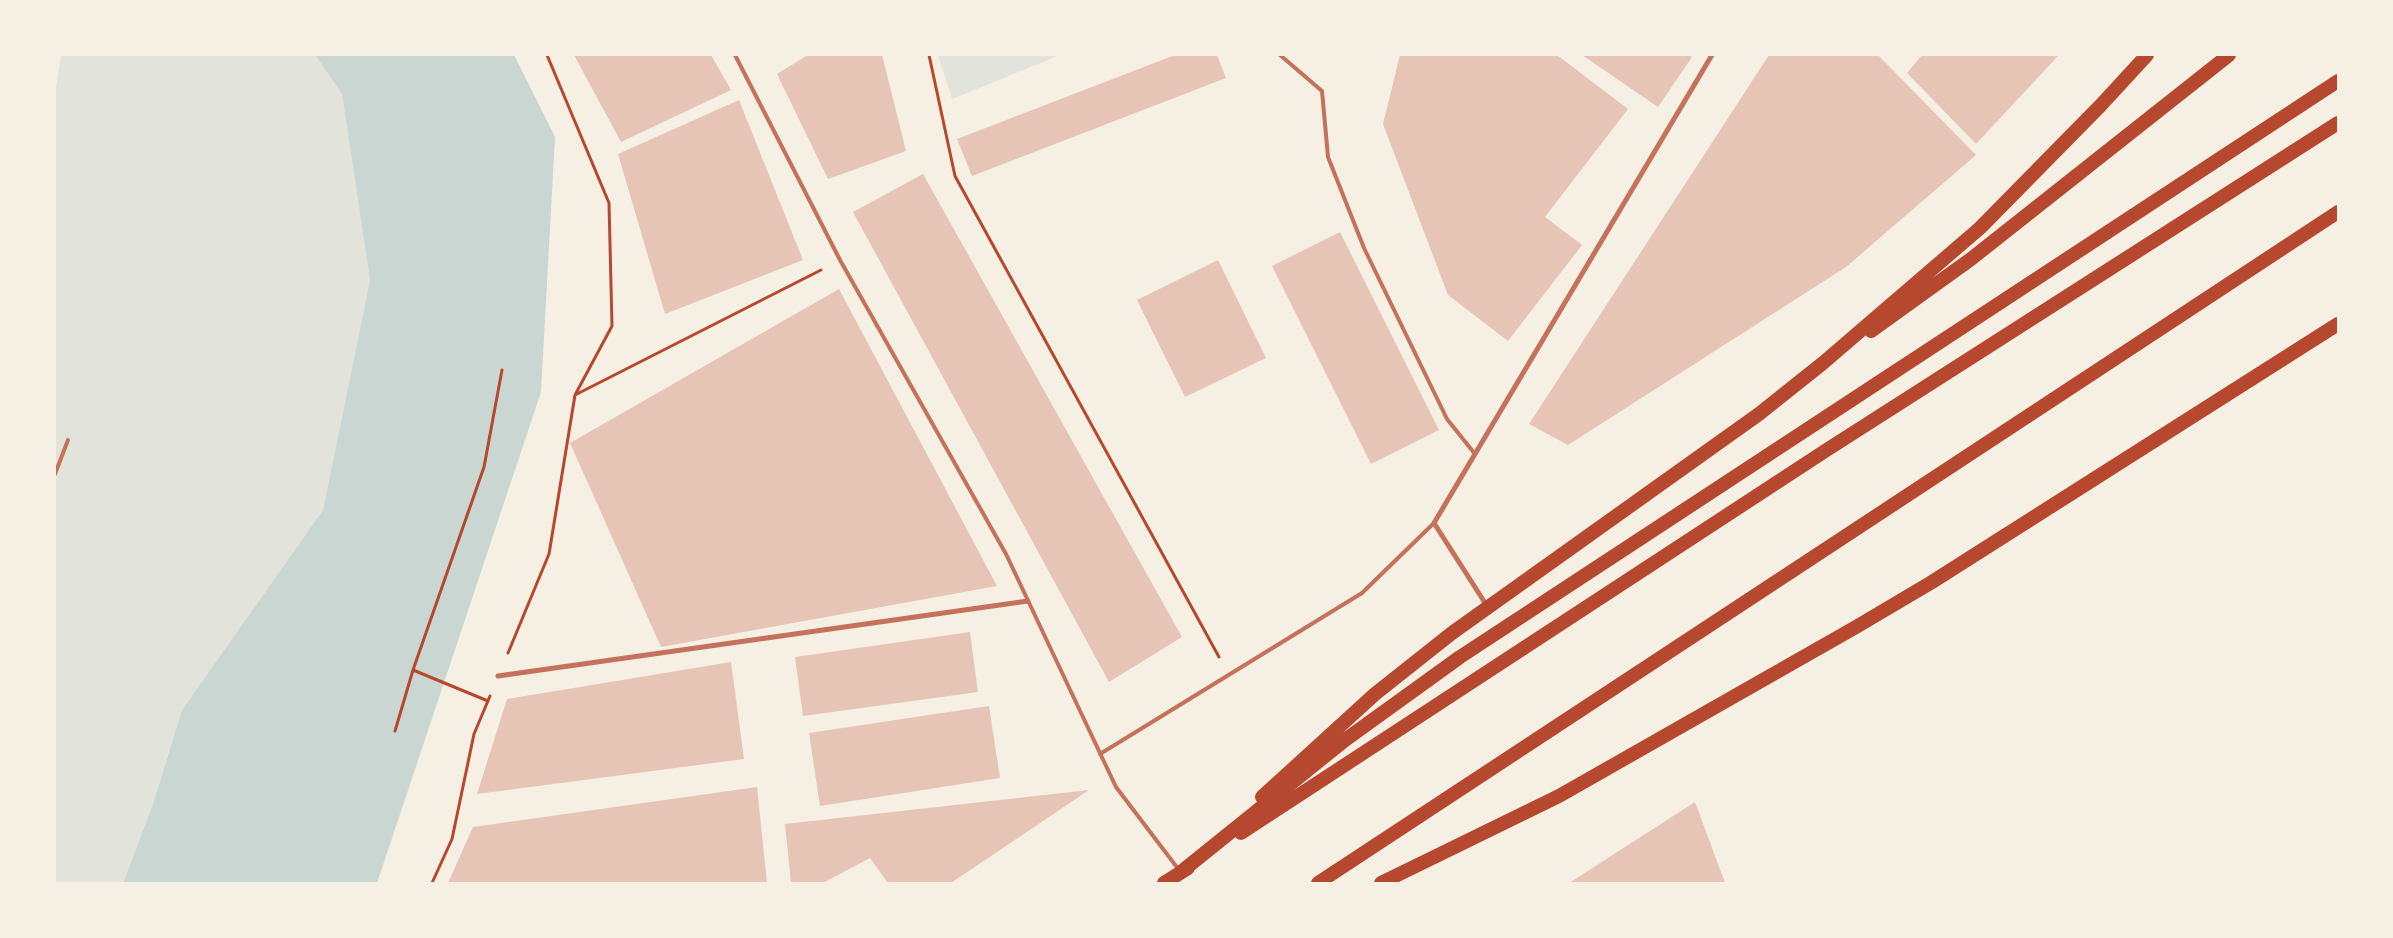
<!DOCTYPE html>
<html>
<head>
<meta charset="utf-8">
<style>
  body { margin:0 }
  #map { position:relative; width:2393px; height:938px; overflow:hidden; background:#f6efe4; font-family:Cabin,sans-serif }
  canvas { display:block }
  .frame { position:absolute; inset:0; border:56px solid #f6efe4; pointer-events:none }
</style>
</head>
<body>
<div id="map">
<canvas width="2393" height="938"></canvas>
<div class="frame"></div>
</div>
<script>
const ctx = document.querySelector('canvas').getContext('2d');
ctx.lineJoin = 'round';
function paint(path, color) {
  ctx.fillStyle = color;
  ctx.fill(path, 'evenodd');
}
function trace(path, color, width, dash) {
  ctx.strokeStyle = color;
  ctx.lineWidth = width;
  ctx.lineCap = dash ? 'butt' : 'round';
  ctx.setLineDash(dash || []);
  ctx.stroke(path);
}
paint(new Path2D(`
  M61,55H315L342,94L370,280L323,510L182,710L153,804L123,883H55V93Z
  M938,55H1060L952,99Z`), '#e2e4dc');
paint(new Path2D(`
  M315,55H514L555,137L541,392L377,883H123L153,804L182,710L323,510L370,280L342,94Z`), '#c9d6d2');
paint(new Path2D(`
  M574,55H711L731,90L621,142Z
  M808,55H882L906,151L828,179L777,74Z
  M1175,55H1217L1226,78L972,176L957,139Z
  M1400,55H1557L1628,109L1545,217L1582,245L1508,341L1448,295L1383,124Z
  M1582,55H1689L1692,57L1658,107Z
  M1769,55H1878L1976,155L1846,267L1568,445L1529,424Z
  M1922,55H2059L1976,144L1907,73Z
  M739,100L803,260L665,314L618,154Z
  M923,174L1182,637L1109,682L853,212Z
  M1340,232L1439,430L1371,464L1272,266Z
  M1218,260L1266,358L1185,397L1137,300Z
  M839,289L997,586L661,647L570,443Z
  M970,632L978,692L803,716L795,657Z
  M731,662L744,759L477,794L507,699Z
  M989,706L1000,778L820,806L809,733Z
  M757,787L767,883H448L473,827Z
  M1089,790L951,883H888L870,858L823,883H791L785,824Z
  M1695,802L1725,883H1569Z`), '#e6c5b7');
trace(new Path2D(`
  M929,55L955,176L1219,657
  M575,395L821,270
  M508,653L549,554L575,395L612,326L609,203L547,55
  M413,670L488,701
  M395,731L413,670L484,467L502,370
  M432,883L452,839L474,734L490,696`), '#b5482f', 3);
trace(new Path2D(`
  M735,55L840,260L1006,554L1116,787L1179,870
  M1280,55L1322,91L1328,157L1364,248L1447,419L1475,454
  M55,474L68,440
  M1100,754L1362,593L1434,523`), '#c5725c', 4);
trace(new Path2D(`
  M1487,606L1434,523L1712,55
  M498,676L1028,601`), '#c5725c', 5);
trace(new Path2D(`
  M1871,331L1971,259L2229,55
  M1262,797L1375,694L1452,633L1759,414L1823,363L1980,228L2101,105L2147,55
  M1241,833L1825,451L2338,123
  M1181,872L1345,740L1460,657L2338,81
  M1164,883L1188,868
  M1318,883L2338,212
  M1381,883L1559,796L1856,627L1932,582L2338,324`), '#b5482f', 14);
</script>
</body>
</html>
